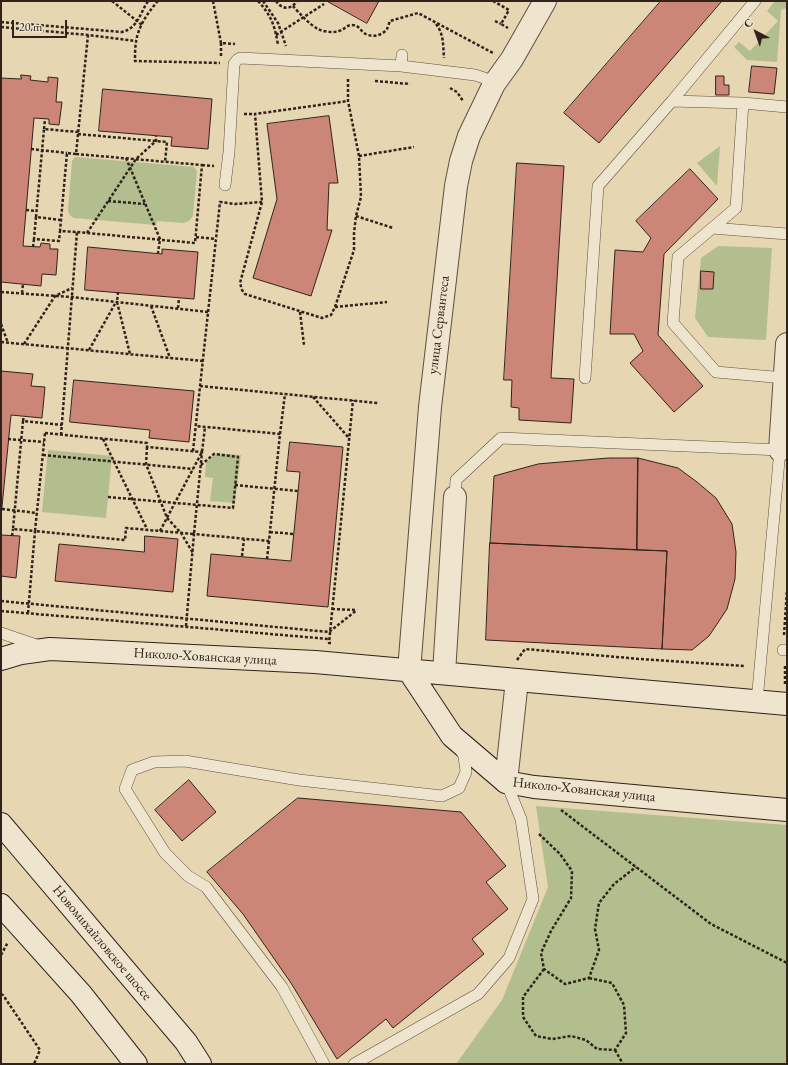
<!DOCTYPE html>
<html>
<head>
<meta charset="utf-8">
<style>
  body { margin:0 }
  #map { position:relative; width:788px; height:1065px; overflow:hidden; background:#e7d6b2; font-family:"EB Garamond",serif }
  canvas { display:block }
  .frame { position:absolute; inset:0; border:2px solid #30231c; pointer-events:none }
  .north { position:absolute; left:736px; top:12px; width:40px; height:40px; -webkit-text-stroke:3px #efe4cd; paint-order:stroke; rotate:319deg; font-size:11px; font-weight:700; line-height:16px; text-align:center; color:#30231c }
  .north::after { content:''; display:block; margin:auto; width:14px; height:18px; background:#30231c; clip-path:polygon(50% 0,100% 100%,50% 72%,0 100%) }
  .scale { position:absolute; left:12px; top:20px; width:55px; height:18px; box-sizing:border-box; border:2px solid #30231c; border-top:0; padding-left:5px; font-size:12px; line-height:14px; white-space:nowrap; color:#30231c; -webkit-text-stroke:3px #efe4cd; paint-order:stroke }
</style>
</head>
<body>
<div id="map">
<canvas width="788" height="1065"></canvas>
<div class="frame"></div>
<div class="north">С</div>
<div class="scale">20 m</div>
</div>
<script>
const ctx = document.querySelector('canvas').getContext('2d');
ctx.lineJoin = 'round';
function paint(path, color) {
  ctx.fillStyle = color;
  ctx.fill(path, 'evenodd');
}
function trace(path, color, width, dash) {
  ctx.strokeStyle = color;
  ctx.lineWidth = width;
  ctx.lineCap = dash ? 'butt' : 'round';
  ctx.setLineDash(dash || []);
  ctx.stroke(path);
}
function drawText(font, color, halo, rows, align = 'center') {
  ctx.font = font + ' "EB Garamond",serif';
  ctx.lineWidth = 3.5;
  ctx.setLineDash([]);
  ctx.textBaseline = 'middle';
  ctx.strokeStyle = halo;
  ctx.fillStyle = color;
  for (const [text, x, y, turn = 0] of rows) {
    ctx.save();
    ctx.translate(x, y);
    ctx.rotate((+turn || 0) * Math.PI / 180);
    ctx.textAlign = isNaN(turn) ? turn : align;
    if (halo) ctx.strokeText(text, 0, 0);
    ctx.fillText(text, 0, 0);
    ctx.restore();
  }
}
paint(new Path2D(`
  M775,1H785L787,2V8L781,10L777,62L747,60L734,47L739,42L750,51L778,21L767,11Z
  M720,146L717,186L697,163Z
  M75,157L194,167L197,171L193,215C191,220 188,222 183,223L157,221L156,225L74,218C70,216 68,214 68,209L72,161Z
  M718,246L772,248L766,340L708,337L695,318L701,258Z
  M48,450L112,456L106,518L42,512Z
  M217,453L241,455L235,503L210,501L213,478L205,477L206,462Z
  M536,806L787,825V1064H456L502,1000L548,887Z`), '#b3be8e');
const building = new Path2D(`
  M327,1H379L367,23Z
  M661,1H722L599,143L564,113Z
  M752,66L777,68L774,94L749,92Z
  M21,75L31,76L30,80L48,82V77L58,78L56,102H62L59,125L49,124V119L34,118L23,246L40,247L41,243L50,244V249H58L56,275L42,274L41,286L1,282V78L21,79Z
  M716,76H724V85H729V95H716Z
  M103,89L212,99L208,149L171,146L172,137L99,131Z
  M329,116L338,183H329L327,230H332L311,296L253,278L277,199L267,124Z
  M517,163L564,166L551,378L574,379L571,423L519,420V408L511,407L512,380H504Z
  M690,169L718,199L664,254L658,335L703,386L674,412L630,363L643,351L634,334H610L615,250L643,252L651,238L636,221Z
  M88,247L162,254V249L198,252L194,299L85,290Z
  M701,271L714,272L713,289H701Z
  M1,371L33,374L31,386L45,387L42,418L11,415L1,517Z
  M74,380L194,391L189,442L149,438L150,430L70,422Z
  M290,442L343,447L328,607L207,596L211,554L291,561L300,472L287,471Z
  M609,458H638L637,550L490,543L494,476L538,464Z
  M638,458L678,468L697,482L716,498L732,524L736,552L735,579L727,609L709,636L692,650L662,649L667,551L637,550Z
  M1,535L20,536L16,578L1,576Z
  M145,536L178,539L173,592L55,581L59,544L144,552Z
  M490,543L667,551L662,649L486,640Z
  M189,780L216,812L182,841L155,810Z
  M298,798L461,812L506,866L486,882L508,909L472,939L484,954L393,1028L386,1019L337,1059L291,983L243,914L207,872Z`);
paint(building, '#cc8678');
trace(building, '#30231c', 1);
const lane = new Path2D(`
  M401,66L402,55
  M672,101L743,103L787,107
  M743,103L736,208L678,257L673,323L716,372L785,378
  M225,185L229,152L234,64L237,60L240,58L401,66L475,75L484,78L494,84
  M712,228L787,234
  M585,378L598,186L672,101L755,1
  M455,497L456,480L501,438L780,450L757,701
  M1,633L39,646
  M783,650H787
  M324,1064L282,987L206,887L188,876L165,853L125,789L132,770L154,762L185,761L299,780L442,796L459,788L466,772L464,756L460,749
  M354,1064L478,994L509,958L533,899L521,819L506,782`);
const street = new Path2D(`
  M780,450L787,344
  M409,671L430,407L456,186L461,161L469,136L494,84L512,59L545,1
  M444,673L455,497
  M506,782L517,680`);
const secondary = new Path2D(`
  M1,659L21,653L50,649L315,662L787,704
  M409,671L452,736L506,782L534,787L787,810
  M1,824L186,1042L200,1064
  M1,905L81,994L136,1064`);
trace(lane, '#5e5042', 12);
trace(street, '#5e5042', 24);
trace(secondary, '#30231c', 24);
trace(new Path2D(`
  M112,1L142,25
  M158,1C148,12 138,27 136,42C135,48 135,55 135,61L220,63
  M213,1L221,43
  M258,1C271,15 275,26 278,45
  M263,1L278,23L286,46
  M276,1C282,10 291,10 297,1
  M493,1L509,10L501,24L508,28
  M293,6C299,13 310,25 318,29C324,32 333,33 339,31C344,30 346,25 352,25C359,25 360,30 364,33C371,38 382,36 387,29C388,27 389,23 390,21L418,13L493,53
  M495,21L501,24
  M1,22L122,32C138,28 140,13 148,1
  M436,24C444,34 443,46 444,58
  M1,27L88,35L136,41
  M276,35L324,4
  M221,56V43L235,44
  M348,79V101L359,156L361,197L356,216L354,233V250L335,307L331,315L322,318L245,294L242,290L240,283L262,202L255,114L348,101
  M375,81L410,84
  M450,88L457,92L463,101
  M244,114H255
  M44,129L45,119
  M78,134L167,142L165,162
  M31,149L67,153
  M76,154L202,165L195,243L77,232
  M359,156L414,147
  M126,158L160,239L158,253
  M202,165L214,166
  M108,201L145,204
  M26,210L37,211
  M356,216L393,228
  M36,217L34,239L59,241L60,231
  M61,220L36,217L44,129L78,132
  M87,233L136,159L156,141V136
  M196,237L216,239
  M33,247L34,239
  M1,292L71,297L208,312
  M118,292L117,302L130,354
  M22,293L23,284
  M151,306L170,358
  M335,307L387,302
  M178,308L179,298
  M300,312L304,345
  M1,324L8,343
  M1,342L203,361
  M24,344L55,296L72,288
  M89,350L116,302
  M200,386L378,403
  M313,397L349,438
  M23,421L24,416
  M45,433L147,443V447L202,452L194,534L126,528L125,540L35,531Z
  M280,434L285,394
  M61,435L77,232L60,231L67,153L76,154L88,35
  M8,439L44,442
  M103,439L147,529
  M147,447L146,464L167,518L181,533L193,553
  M193,451L220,202L235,204L262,202
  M43,455L193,469
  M235,485L298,491
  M108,497L233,508L238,457L214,454L201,465
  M2,509L37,513
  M160,531L202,452L205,427
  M270,532L294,534
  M12,536L13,529
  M242,556L244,539
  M267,559L269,541
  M1,601L329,632L357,610
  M332,609L356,610
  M1,611L329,639
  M28,613L35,531L13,529L23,421L62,425
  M186,626L194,534L269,541L280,434L196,426
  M784,635L787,590
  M331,643H329L353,400
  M517,660L525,649L640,659L745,666
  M785,684V665
  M561,810L711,924L787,963
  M539,834L560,854L572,871L571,898L551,931L541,953L544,969L565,984L589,978L599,950L595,929L599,903L614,884L636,867
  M1,955L8,942
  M544,969L523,997V1017L536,1036L552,1039L571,1036L586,1040L597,1049L615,1050L626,1033L624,1005L612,983L589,978
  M1,994L3,995L40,1050L34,1064
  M615,1050L623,1064`), '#30231c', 2.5, [3, 2]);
trace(lane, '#efe4cd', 11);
trace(street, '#efe4cd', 22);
trace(secondary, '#efe4cd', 22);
drawText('14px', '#30231c', '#efe4cd', [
  ["улица Сервантеса",439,325,-83],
  ["Николо-Хованская улица",205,657,3],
  ["Николо-Хованская улица",584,790,6],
  ["Новомихайловское шоссе",102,943,50]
]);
</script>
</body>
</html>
